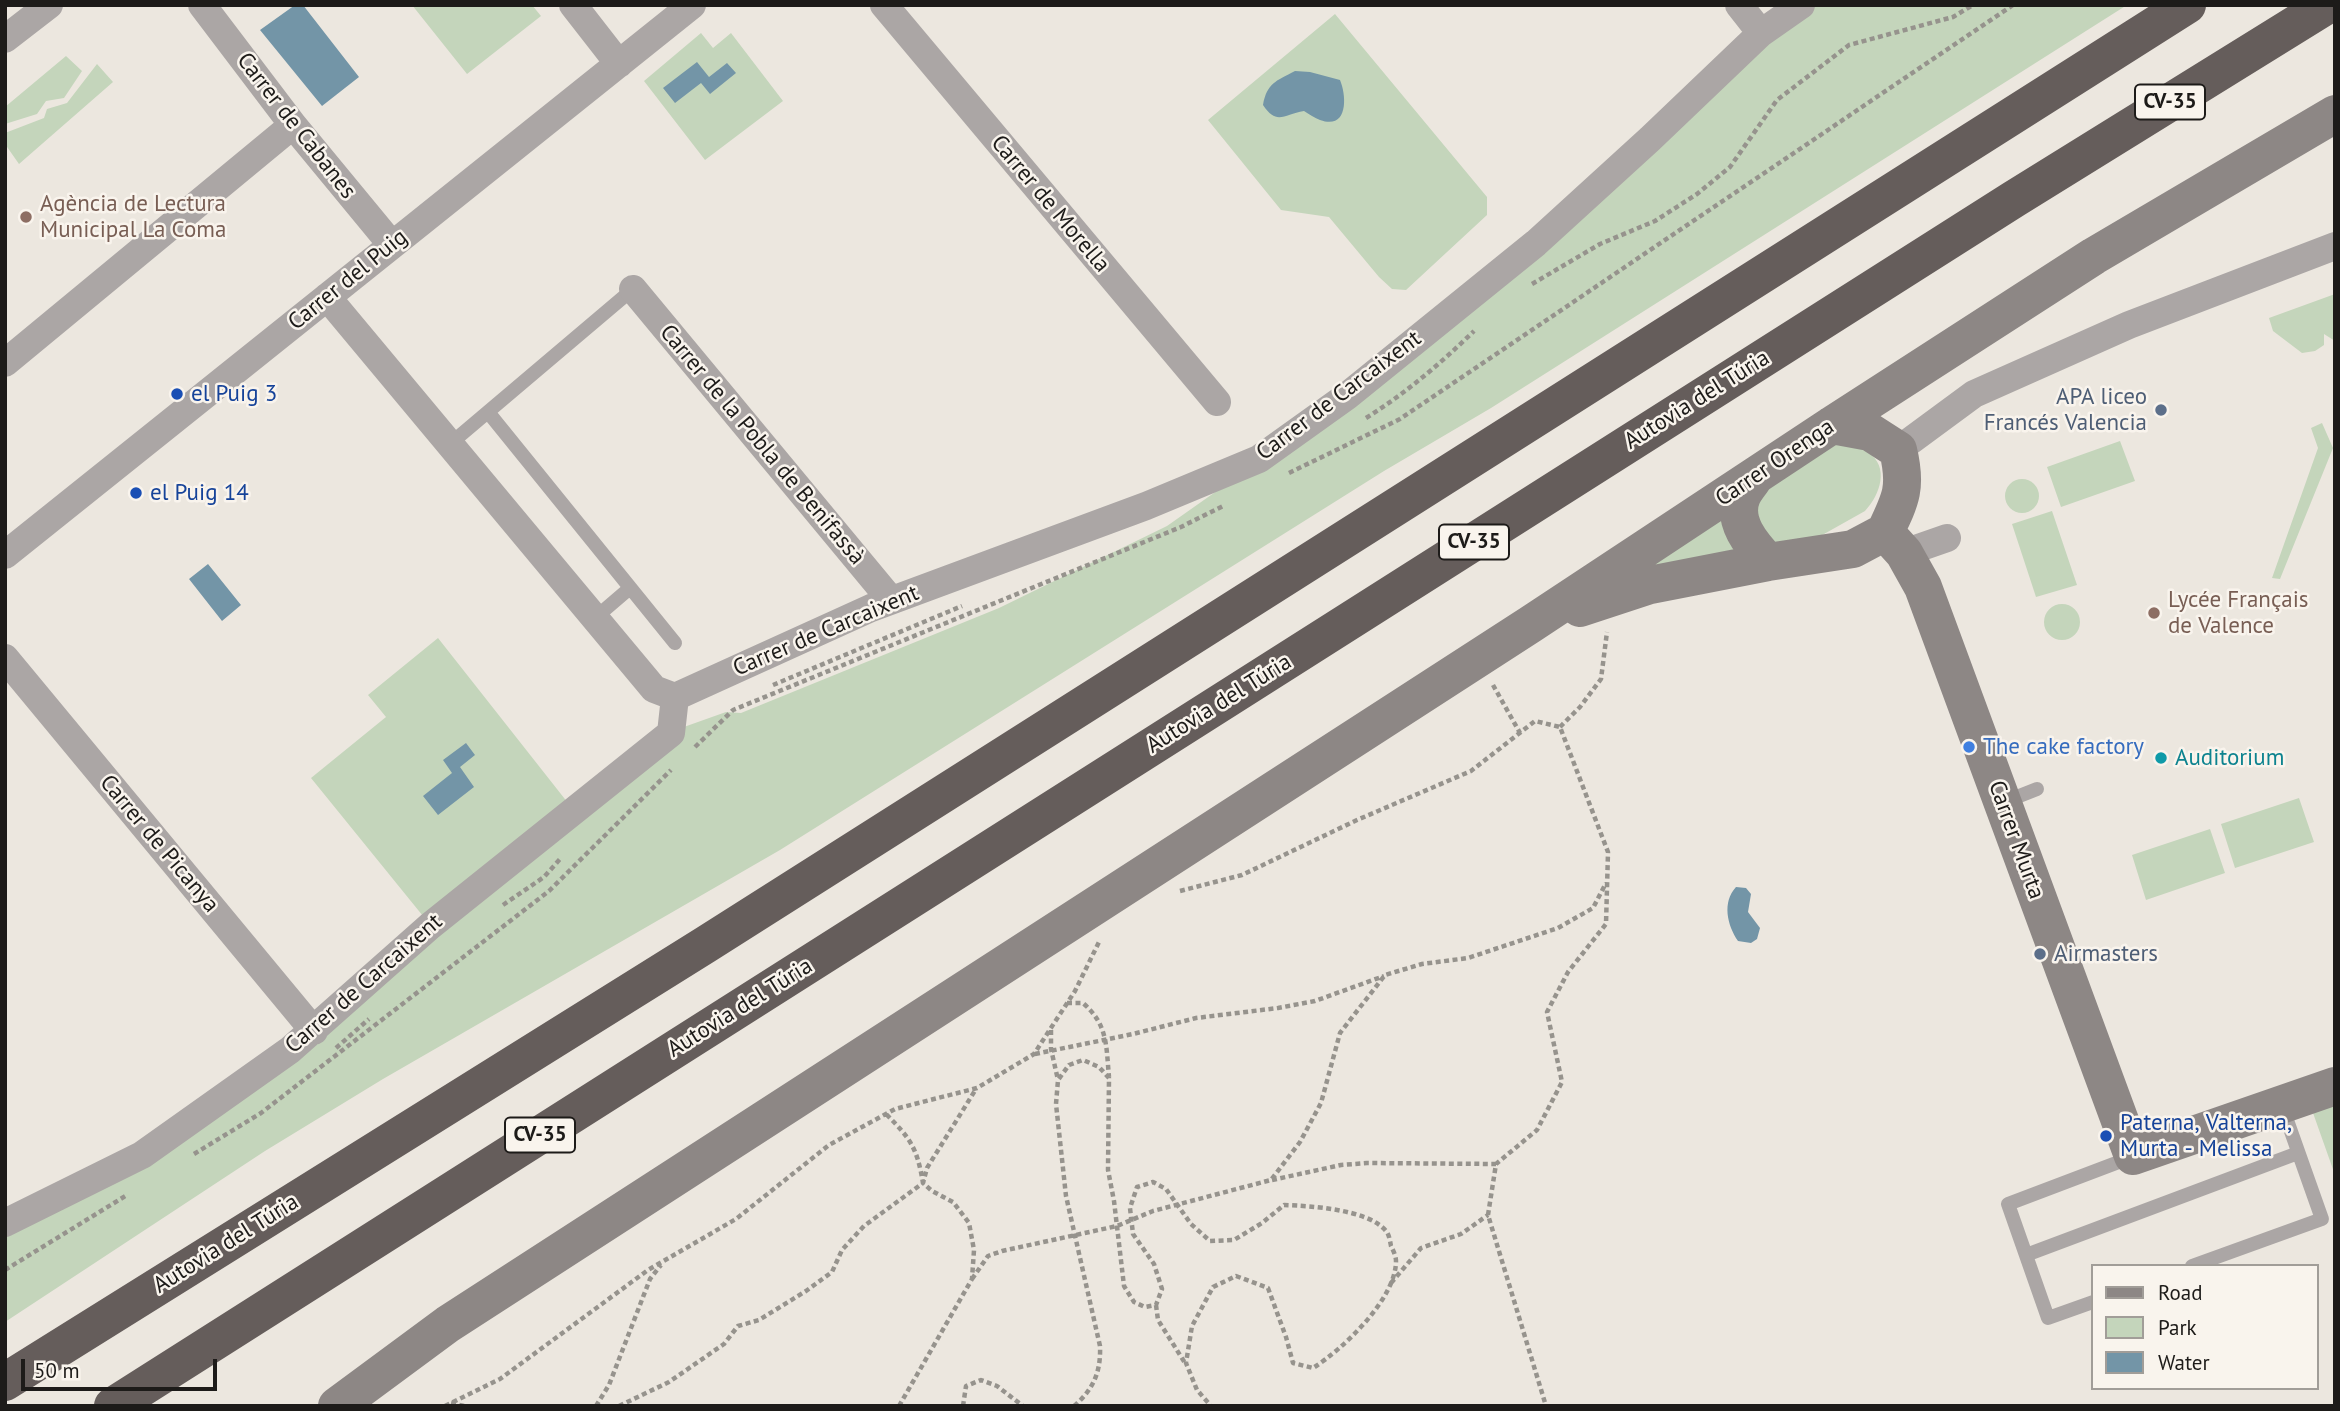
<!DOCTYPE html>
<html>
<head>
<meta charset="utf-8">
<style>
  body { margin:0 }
  #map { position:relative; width:2340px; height:1411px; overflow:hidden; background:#ece7df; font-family:"PT Sans",sans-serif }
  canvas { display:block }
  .frame { position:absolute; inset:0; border:7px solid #1d1b19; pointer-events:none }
  .legend { position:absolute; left:2091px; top:1264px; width:228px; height:126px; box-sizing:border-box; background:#f9f4ed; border:2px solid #a19d98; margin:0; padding:9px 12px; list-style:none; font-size:21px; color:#1d1b19 }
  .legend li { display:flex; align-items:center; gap:14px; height:35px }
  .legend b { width:35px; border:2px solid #a19d98 }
  .scale { position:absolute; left:21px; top:1359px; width:196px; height:32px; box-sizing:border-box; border:4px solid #1d1b19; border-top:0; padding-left:9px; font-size:21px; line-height:24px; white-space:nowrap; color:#1d1b19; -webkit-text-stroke:5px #f9f4ed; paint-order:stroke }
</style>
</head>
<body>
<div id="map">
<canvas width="2340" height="1411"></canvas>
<div class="frame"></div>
<ul class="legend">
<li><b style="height:9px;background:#8d8785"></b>Road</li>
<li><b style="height:19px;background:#c4d5bb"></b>Park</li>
<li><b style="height:19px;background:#7395a7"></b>Water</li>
</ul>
<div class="scale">50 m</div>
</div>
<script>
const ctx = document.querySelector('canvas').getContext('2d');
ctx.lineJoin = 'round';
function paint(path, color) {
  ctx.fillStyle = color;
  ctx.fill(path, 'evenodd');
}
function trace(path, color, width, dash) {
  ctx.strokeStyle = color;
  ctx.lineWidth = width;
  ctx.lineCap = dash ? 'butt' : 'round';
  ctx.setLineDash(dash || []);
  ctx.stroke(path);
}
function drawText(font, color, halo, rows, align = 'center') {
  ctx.font = font + ' "PT Sans",sans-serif';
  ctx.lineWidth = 5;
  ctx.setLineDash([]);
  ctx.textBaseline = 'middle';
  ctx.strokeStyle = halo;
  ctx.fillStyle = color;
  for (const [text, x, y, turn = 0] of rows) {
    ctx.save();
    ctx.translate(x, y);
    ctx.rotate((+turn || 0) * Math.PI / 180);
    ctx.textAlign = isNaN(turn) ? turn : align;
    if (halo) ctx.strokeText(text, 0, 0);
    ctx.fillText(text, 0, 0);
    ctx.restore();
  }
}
paint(new Path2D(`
  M412,5H532L541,16L467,74Z
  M1794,5H2127L1491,408L1384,471L780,850L383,1079L265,1151L5,1322V1225L292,1054L653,738L726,712L741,713L999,608L1167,526L1302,431Z
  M1335,14L1487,197V215L1406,290L1392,289L1379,277L1329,217L1281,210L1208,120Z
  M701,33L713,48L731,33L783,101L705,160L644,81Z
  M66,56L82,71L64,98L46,101L37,114L5,124V107Z
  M97,64L113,82L19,164L5,144V133L44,118L47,109L67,103Z
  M2335,294V341L2324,334V345L2315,351L2302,353L2273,331L2269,318Z
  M2322,423L2333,448L2280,579L2272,578L2318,448L2311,428Z
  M1848,441C1854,445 1862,448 1868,452C1890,467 1880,495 1865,511L1792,552L1762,543L1755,491L1828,444Z
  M2120,441L2135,481L2061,507L2047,467Z
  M2005 496a17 17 0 1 1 34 0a17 17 0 1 1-34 0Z
  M2052,511L2077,585L2036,597L2012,524Z
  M1724,512L1740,549L1599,592Z
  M2044 622a18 18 0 1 1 36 0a18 18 0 1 1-36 0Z
  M438,638L568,803L427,921L311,778L386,717L368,695Z
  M2299,798L2314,842L2235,868L2221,824Z
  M2210,829L2225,873L2146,900L2132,855Z
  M2335,1086V1175L2307,1096Z`), '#c4d5bb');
paint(new Path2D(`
  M295,5H303L359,77L322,106L260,30Z
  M697,62L709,77L727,63L736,73L710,94L701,83L675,103L663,88Z
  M1295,71L1310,72L1340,80C1347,97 1348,130 1320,120C1315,118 1309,114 1304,111C1284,114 1277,126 1263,105C1267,83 1276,81 1295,71Z
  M208,564L241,605L222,621L189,579Z
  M466,743L475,755L460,767L474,787L438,815L423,796L452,773L443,760Z
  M1736,887L1746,888L1751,894L1748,912L1760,928L1757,939L1751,943L1738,941C1727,925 1722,902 1736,887Z`), '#7395a7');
trace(new Path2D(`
  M1532,284L1600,244L1655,221L1697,194L1730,167L1777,100L1849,45L1953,17L1973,5
  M1366,418C1406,393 1440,364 1474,331
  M1289,473L1400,419L2013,5
  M773,685L962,606
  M1493,685L1520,733
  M1560,727L1580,707L1601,679L1607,632
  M695,747L733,710L1181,527L1225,505
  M1180,891L1242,875L1357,820L1471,771L1535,721L1560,727L1608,852L1606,924L1568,972L1547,1012L1562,1082L1537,1130L1496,1164L1488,1215L1546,1406
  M503,905L544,877L561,858
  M1067,1003H1083C1108,1025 1106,1045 1109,1077
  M1051,1030V1049L1058,1080
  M336,1048L369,1019
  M1035,1054L1133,1034L1196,1018L1278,1008L1315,1001L1384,976
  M194,1154L261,1113L549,891L671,770
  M1272,1180L1341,1165L1367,1163L1496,1164
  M5,1270L127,1195
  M972,1279L988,1256L1002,1251L1117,1226L1153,1211L1271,1180L1300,1142L1321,1103L1340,1033L1385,975L1422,964L1468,958L1558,928L1593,908L1606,883
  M1391,1283L1421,1248L1461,1234L1488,1215
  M1156,1305L1158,1320L1185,1363
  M451,1403L464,1406
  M445,1406L500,1379L648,1270L736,1219L829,1145L895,1109L977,1088L1034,1054L1075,991L1099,942
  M596,1406L609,1385L650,1279L661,1265
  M619,1406L669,1382L724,1344L738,1326L759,1320L806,1291L832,1272L842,1250L864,1226L923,1183C917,1148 911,1139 886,1114
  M899,1406L972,1279L974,1250L969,1223L953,1202L932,1191L923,1183L927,1168L976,1089
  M963,1406L966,1386L981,1380L997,1386L1023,1406
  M1074,1406C1094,1389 1101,1371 1100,1346L1066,1196L1056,1104L1058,1080L1069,1065L1083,1060L1099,1067L1109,1078L1108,1170L1114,1201L1124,1286L1134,1302L1145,1307L1156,1305L1162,1289L1154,1264L1133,1234L1130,1208L1137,1187L1153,1182L1166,1189L1191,1224L1210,1241L1234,1240L1262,1223L1284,1205C1310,1206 1368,1209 1386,1231C1389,1234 1390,1241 1391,1246C1393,1250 1396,1256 1396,1261C1396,1299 1343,1349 1313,1368L1293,1363L1286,1337L1268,1288L1236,1276L1213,1287L1192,1326L1186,1363L1197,1390L1211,1406`), '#96938d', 4.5, [5, 3.5]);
trace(new Path2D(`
  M488,412L675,643
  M450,444L633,289
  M595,618L630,588
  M2004,802L2037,789
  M2026,1255L2298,1153
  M2192,1266L2322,1219L2282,1106
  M2093,1302L2048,1318L2008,1204L2132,1157`), '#aba6a5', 14);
trace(new Path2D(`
  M202,5L293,125L392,245
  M573,5L619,64
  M884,5L1217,402
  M1739,5L1761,33
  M5,39L49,5
  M633,289L891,600
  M327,297L654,689L675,697L871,608L1146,506L1259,459L1347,396L1536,243L1650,139L1761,33L1801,5
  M5,363L293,125
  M1898,450L1974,394L2129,325L2335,246
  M1904,553L1947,538
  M5,555L692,5
  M5,658L314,1031
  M5,1223L142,1155L290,1050L430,926L671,733L675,697`), '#aba6a5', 28);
trace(new Path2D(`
  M1832,425L1870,432L1898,450C1907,487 1901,499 1885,532
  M1755,476C1751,483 1745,489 1742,496C1731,521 1752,545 1768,562
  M1885,532L1904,553L1923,587L2133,1156L2335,1086
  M1580,608L1650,585L1768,562L1853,549L1885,532
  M337,1406L448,1324L1531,624L1832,425L2094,256L2335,114`), '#8d8785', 38);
trace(new Path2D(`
  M5,1382L705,945L2187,5
  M113,1406L2014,199L2327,5`), '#655d5b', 38);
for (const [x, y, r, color] of [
  [26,217,7,"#8d6e63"],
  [177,394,7,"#1a4fb4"],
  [2161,410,7,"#5c6f8a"],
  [136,493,7,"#1a4fb4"],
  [2154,613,7,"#8d6e63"],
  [1969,747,7,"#3f7fe0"],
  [2161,758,7,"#0f9aa8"],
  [2040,954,7,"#5c6f8a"],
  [2106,1136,7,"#1a4fb4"]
]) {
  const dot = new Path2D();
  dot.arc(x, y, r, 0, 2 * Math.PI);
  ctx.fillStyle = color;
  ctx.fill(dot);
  trace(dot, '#f9f4ed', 2.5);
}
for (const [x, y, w] of [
  [2170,102,70],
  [1474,542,70],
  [540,1135,70]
]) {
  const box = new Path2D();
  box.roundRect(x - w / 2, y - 17.5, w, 35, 5);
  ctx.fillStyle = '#f9f4ed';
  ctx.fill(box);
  trace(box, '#1d1b19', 2);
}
drawText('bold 21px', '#1d1b19', null, [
  ["CV-35",2170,102],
  ["CV-35",1474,542],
  ["CV-35",540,1135]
]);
drawText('23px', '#1d1b19', '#f9f4ed', [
  ["Carrer de Cabanes",296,126,52],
  ["Carrer de Morella",1050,204,50],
  ["Carrer del Puig",348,280,-39],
  ["Carrer de Carcaixent",1339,396,-37],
  ["Autovia del Túria",1697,400,-32],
  ["Carrer de la Pobla de Benifassà",762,445,50],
  ["Carrer Orenga",1775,463,-34],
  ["Carrer de Carcaixent",826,631,-23],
  ["Autovia del Túria",1219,704,-32],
  ["Carrer Murta",2016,840,70],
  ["Carrer de Picanya",159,844,50],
  ["Carrer de Carcaixent",364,984,-41],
  ["Autovia del Túria",740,1008,-32],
  ["Autovia del Túria",226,1244,-32]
]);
drawText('23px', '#785e54', '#f9f4ed', [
  ["Agència de Lectura",40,204],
  ["Municipal La Coma",40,230],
  ["Lycée Français",2168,600],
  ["de Valence",2168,626]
], 'left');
drawText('23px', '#164399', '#f9f4ed', [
  ["el Puig 3",191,394],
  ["el Puig 14",150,493],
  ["Paterna, Valterna,",2120,1123],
  ["Murta - Melissa",2120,1149]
], 'left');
drawText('23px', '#4e5e75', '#f9f4ed', [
  ["APA liceo",2147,397],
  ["Francés Valencia",2147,423],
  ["Airmasters",2054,954,"left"]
], 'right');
drawText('23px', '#366cbe', '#f9f4ed', [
  ["The cake factory",1983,747]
], 'left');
drawText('23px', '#0d838f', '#f9f4ed', [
  ["Auditorium",2175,758]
], 'left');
</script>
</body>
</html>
